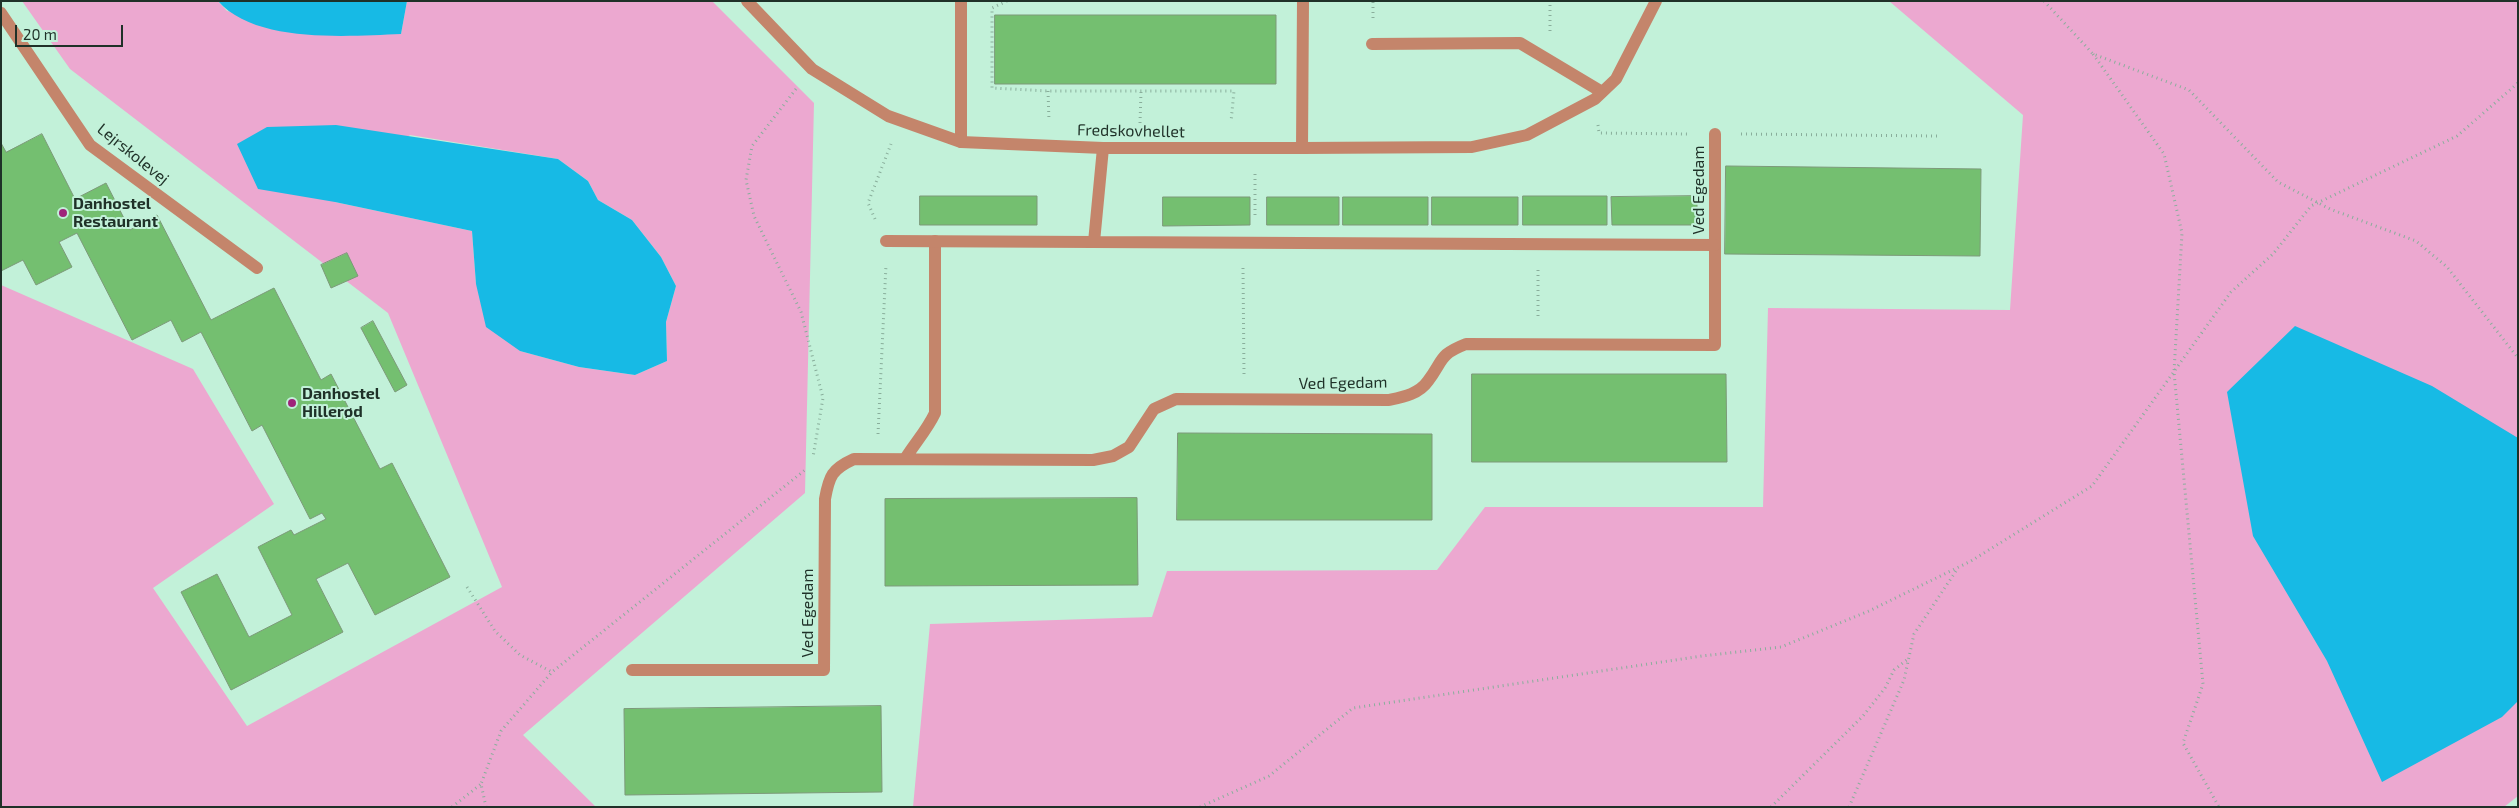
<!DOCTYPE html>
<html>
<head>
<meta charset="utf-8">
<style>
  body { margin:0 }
  #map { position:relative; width:2519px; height:808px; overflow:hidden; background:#c2f1d9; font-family:"Exo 2",sans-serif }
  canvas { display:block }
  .frame { position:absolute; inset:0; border:2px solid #1f3128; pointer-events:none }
  .scale { position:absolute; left:15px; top:25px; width:108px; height:22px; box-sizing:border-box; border:2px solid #1f3128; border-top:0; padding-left:6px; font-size:15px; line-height:18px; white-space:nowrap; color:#1f3128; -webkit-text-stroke:4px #c2f1d9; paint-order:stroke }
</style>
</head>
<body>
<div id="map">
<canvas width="2519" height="808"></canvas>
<div class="frame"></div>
<div class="scale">20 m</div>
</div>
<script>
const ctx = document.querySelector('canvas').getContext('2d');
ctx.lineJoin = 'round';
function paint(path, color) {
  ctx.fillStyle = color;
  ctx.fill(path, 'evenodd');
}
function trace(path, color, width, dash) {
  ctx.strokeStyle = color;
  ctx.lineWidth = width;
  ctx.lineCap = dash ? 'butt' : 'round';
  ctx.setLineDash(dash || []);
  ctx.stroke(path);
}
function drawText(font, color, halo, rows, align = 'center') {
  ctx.font = font + ' "Exo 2",sans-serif';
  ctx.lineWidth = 4;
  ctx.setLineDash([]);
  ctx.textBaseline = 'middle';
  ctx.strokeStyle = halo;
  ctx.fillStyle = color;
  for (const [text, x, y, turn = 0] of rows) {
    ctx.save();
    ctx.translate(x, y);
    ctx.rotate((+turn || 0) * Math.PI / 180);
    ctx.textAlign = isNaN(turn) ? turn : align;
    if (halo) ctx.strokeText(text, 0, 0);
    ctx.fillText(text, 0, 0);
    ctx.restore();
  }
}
paint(new Path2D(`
  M22,1H218L227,11L401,34L407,1H712L814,103L805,493L523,735L596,807H1V285L193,369L274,504L153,588L247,726L502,587L388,313L70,69ZM410,135L558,159L588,181L598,200L632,220L661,257L676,286L666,322L667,361L635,375L579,367L520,351L476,284L472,231L335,202Z
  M1889,1H2518V796L2504,807H913L930,624L1152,617L1167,571L1437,570L1485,507H1763L1768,308L2010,310L2023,115Z`), '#eca8d0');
paint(new Path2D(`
  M218,1H407L401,34C348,36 256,44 218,1Z
  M336,125L558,159L588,181L598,200L632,220L661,257L676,286L666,322L667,361L635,375L579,367L520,351L486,327L476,284L472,231L335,202L258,189L237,144L267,127Z
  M2295,326L2432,386L2518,438V701L2502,717L2382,782L2327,661L2253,536L2227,392Z`), '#17bae5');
const building = new Path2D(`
  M995,15H1276V84H995Z
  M42,134L75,199L106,183L130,230L157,215L211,320L274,288L321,380L331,374L380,469L392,463L450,577L375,615L348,563L316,579L343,632L231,690L181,592L217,574L249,637L292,615L258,547L291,530L294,535L326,519L322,513L310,519L262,425L252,431L201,332L182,342L171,320L132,340L77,233L59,242L72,267L36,285L23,260L1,271V143L6,152Z
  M1726,166L1981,169L1980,256L1725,254Z
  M920,196H1037V225H920Z
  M1523,196H1607V225H1523Z
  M1697,196V225H1612L1611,197Z
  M1163,197H1250V225L1163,226Z
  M1267,197H1339V225H1267Z
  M1343,197H1428V225H1343Z
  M1432,197H1518V225H1432Z
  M347,253L358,276L331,288L321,265Z
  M373,321L407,385L395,392L361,328Z
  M1472,374H1726L1727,462H1472Z
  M1178,433L1432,434V520H1177Z
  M1137,498L1138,585L885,586V499Z
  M881,706L882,792L625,795L624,709Z`);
paint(building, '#74bf70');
trace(building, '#7c9979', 1);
trace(new Path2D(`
  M1007,1L992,8V88L1048,91H1234L1231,122
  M2044,1L2093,54L2189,90L2278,182L2330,209L2416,241L2447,267L2518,358
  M1373,18V1
  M1550,31V1
  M2093,54L2164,154L2182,233L2174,372L2203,684L2183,743L2219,807
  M796,89L752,146L746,180L754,216L801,312L823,398L813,457
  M1048,91L1049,121
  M1140,123L1141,91
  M1598,125L1599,133L1689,134
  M1741,134L1937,136
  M1255,174V217
  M875,219L868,203L891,144
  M1243,268L1244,374
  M1538,270V319
  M878,434L886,265
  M467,587L495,631L520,655L552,672
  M452,807L481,784
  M486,807L481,784L501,731L552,672L805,470
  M1200,807L1269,776L1353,708L1702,656L1781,647L1869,611L1971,561L2092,486L2231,292L2273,254L2311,206L2457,136L2518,83
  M1771,807L1863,716L1885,688L1894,670L1909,658
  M1849,807L1904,680L1914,634L1958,568`), '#89ae9b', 3, [1, 4]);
trace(new Path2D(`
  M1372,44L1520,43L1602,92
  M961,142V1
  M1302,148L1303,1
  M905,459C915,443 927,430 935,413V241
  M632,670H824L825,499C829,476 832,469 854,459L1093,460L1113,456L1129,447L1154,409L1176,399L1389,400C1403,397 1419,394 1428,381C1444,360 1438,355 1466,344L1715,345V134`), '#c4856b', 12);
trace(new Path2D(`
  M747,1L812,69L888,116L961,142L1103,148H1302L1472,147L1527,135L1595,99L1616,79L1656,1
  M1,13L90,145L257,268
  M886,241L1715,245
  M1094,242L1103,148`), '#c4856b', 12);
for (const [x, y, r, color] of [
  [63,213,5,"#9f247a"],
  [292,403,5,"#9f247a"]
]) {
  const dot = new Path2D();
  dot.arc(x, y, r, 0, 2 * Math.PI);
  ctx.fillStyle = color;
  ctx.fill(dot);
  trace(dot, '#c2f1d9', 2);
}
drawText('16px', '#1f3128', '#c2f1d9', [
  ["Fredskovhellet",1131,131,1],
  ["Lejrskolevej",133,154,39],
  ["Ved Egedam",1699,190,-90],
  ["Ved Egedam",1343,383,-1],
  ["Ved Egedam",808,613,-90]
]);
drawText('bold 16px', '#1f3128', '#c2f1d9', [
  ["Danhostel",73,204],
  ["Restaurant",73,222],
  ["Danhostel",302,394],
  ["Hillerød",302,412]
], 'left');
</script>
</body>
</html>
